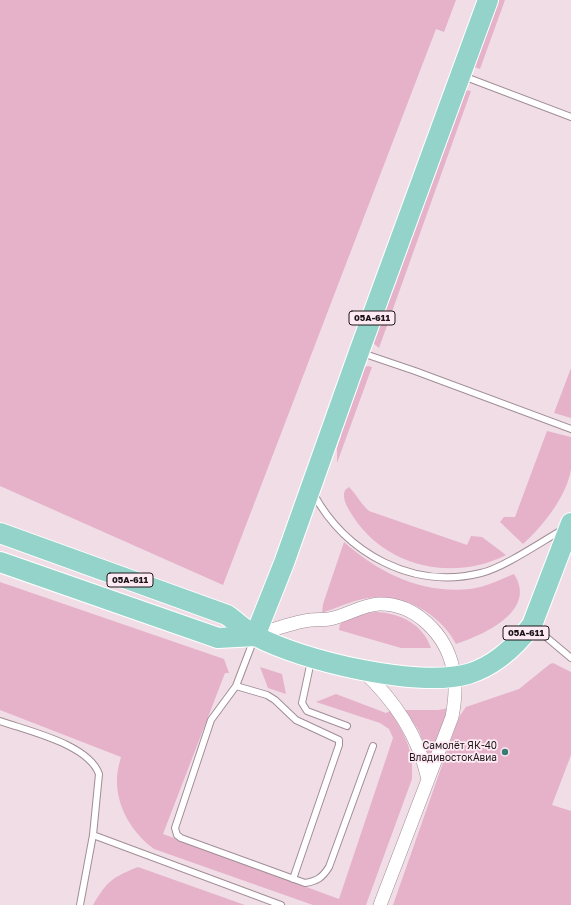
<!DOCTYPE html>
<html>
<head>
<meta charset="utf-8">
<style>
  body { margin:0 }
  canvas { display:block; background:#f1dde6 }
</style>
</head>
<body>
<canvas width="571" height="905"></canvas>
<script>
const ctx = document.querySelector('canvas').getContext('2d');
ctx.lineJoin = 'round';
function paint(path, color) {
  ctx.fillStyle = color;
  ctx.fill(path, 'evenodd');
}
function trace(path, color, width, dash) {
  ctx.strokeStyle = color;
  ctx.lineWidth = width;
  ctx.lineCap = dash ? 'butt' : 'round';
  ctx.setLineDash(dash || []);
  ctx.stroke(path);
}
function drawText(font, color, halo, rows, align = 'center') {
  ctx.font = font + ' "Golos Text",sans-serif';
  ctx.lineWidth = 3.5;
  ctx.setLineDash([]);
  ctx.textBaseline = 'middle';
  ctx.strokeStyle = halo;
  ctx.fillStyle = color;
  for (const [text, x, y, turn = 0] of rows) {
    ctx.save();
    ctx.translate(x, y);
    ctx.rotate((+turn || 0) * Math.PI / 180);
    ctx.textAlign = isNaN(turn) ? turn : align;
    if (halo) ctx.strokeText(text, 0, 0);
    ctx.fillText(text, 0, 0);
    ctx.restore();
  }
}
paint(new Path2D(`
  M0,0H456L444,32L436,29L223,585L0,486Z
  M499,0H505L480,69L474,67Z
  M465,90L471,91L379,348L373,343Z
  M368,366L372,367L337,463V448L341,436L339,433L364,367Z
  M571,368V418L554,413Z
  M547,431L571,437C571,447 571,459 571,469C567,496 543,526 523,544L500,522L504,517H515Z
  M349,487C357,495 360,503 369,511L467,545L471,536L482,537L506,555C453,582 387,567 354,518C349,510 341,499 345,490Z
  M344,542C379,573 421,594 470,589C485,587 500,580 514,574C538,611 483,635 456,644C439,612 400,591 363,599C349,602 336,608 322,613L323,604Z
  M0,582L224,659L229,673H225L163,834L339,899L393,738L389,729L380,723L316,702L336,694L386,713L390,711C405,735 414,750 412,779L366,905H313L154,849C132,833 116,806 117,779C117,772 119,764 121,757L0,710Z
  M376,612C400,613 423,624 431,648H401L339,630L340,624C352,617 363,613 376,612Z
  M553,663L571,672V755L552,805L571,811V905H393L459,717L466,707L519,689L550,664Z
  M260,667L282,674L286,694L268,688Z
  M449,708L431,756H428L419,731L405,710H438Z
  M138,867L245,905H93C107,881 113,877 138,867Z`), '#e5b2ca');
const lane = new Path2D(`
  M463,76L571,117
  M362,353L415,371L571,429
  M313,493C346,554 413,590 481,573C503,568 541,542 562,530
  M533,626L571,658
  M254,639L236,686L211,720L175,828L177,835L181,838L305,883C317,881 322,878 329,867L373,746
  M311,661L302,703L307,711L347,726
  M236,686L267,695L275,700L296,720L339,740V745L293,879
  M0,721C28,731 88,744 99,774L93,835L80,905
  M93,835L281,905`);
const street = new Path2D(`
  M255,636C273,630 292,622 311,620C317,619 323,620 329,619C346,616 361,605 379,604C415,603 446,634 453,669C457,685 455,701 452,717L380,905
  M362,670C395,701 418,735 428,779`);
const primary = new Path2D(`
  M0,533L227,615C237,622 246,631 256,636C302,661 418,688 468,674C495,666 515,647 532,625L571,523
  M0,562L218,638L255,636
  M255,636L284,563L359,352L488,0`);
trace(lane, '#a08e96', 8);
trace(street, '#a08e96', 14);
trace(primary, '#fff', 22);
trace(lane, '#fff', 6);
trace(street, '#fff', 13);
trace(primary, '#94d3ca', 20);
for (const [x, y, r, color] of [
  [505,752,4,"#387d73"]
]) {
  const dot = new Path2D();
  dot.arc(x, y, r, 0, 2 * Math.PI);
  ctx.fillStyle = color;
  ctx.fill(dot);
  trace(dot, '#feeaf3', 1.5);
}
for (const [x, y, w] of [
  [372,318,46],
  [130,580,46],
  [526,633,46]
]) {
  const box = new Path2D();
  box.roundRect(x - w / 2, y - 7, w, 14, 3);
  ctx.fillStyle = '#feeaf3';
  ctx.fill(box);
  trace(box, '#1d1619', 1);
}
drawText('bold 9px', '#1d1619', null, [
  ["05А-611",372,318],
  ["05А-611",130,580],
  ["05А-611",526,633]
]);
drawText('10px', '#1d1619', '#feeaf3', [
  ["Самолёт ЯК-40",497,746],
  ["ВладивостокАвиа",497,758]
], 'right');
</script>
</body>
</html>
